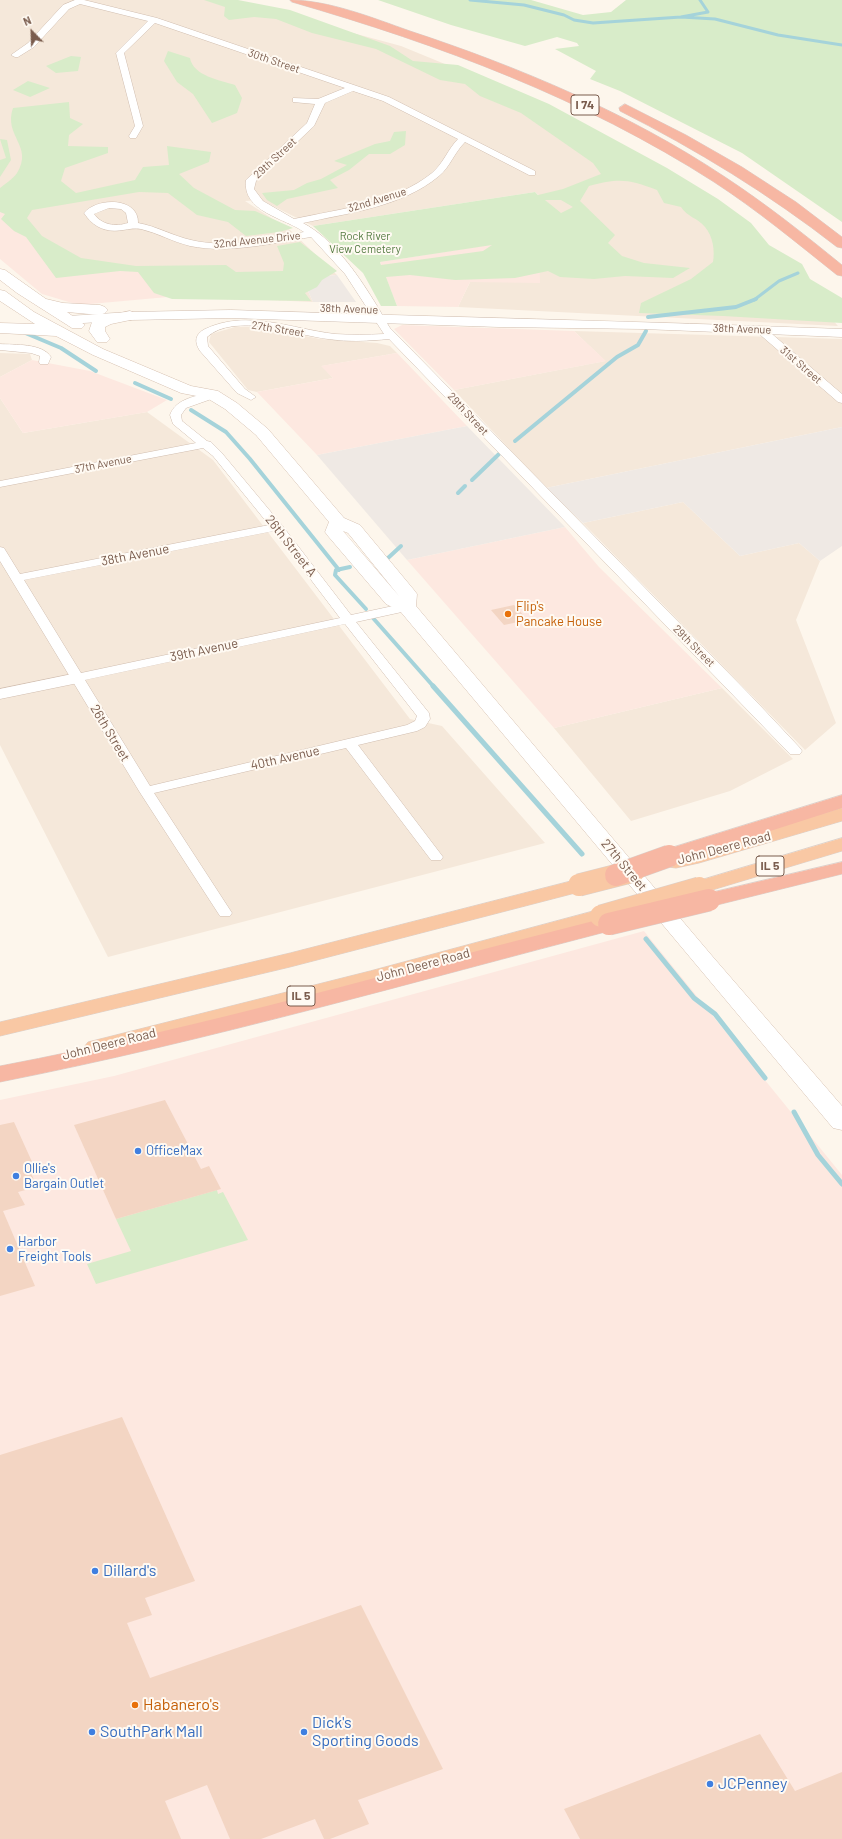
<!DOCTYPE html>
<html>
<head>
<meta charset="utf-8">
<style>
  body { margin:0 }
  #map { position:relative; width:842px; height:1839px; overflow:hidden; background:#fdf6ec; font-family:Barlow,sans-serif }
  canvas { display:block }
  .north { position:absolute; left:12px; top:12px; width:40px; height:40px; -webkit-text-stroke:3px #fffaf3; paint-order:stroke; rotate:337deg; font-size:11px; font-weight:700; line-height:16px; text-align:center; color:#7a5c4d }
  .north::after { content:''; display:block; margin:auto; width:14px; height:18px; background:#7a5c4d; clip-path:polygon(50% 0,100% 100%,50% 72%,0 100%) }
</style>
</head>
<body>
<div id="map">
<canvas width="842" height="1839"></canvas>
<div class="north">N</div>
</div>
<script>
const ctx = document.querySelector('canvas').getContext('2d');
ctx.lineJoin = 'round';
function paint(path, color) {
  ctx.fillStyle = color;
  ctx.fill(path, 'evenodd');
}
function trace(path, color, width, dash) {
  ctx.strokeStyle = color;
  ctx.lineWidth = width;
  ctx.lineCap = dash ? 'butt' : 'round';
  ctx.setLineDash(dash || []);
  ctx.stroke(path);
}
function drawText(font, color, halo, rows, align = 'center') {
  ctx.font = font + ' Barlow,sans-serif';
  ctx.lineWidth = 4;
  ctx.setLineDash([]);
  ctx.textBaseline = 'middle';
  ctx.strokeStyle = halo;
  ctx.fillStyle = color;
  for (const [text, x, y, turn = 0] of rows) {
    ctx.save();
    ctx.translate(x, y);
    ctx.rotate((+turn || 0) * Math.PI / 180);
    ctx.textAlign = isNaN(turn) ? turn : align;
    if (halo) ctx.strokeText(text, 0, 0);
    ctx.fillText(text, 0, 0);
    ctx.restore();
  }
}
paint(new Path2D(`
  M0,0H231L401,46L496,85L784,265L838,326L458,307L470,282L539,237L542,220L563,216L535,192L313,226L261,200L245,201L290,230L337,275L302,278L313,302L179,296L63,276L0,202Z
  M235,327H260L320,339L377,343L390,346L397,353L322,366L333,378L257,392L248,390L209,342L211,334Z
  M574,331L842,339V427L546,488L454,390L605,361Z
  M0,353L30,354L32,360L0,377Z
  M0,398L23,433L147,412L213,460L410,719L442,726L545,843L108,957L0,745Z
  M683,502L740,556L799,543L820,561L796,620L836,723L805,750L583,523Z
  M722,688L793,759L730,791L631,821L554,728Z`), '#f5e8da');
paint(new Path2D(`
  M0,202L63,276L156,266L179,296L79,305L42,294L0,259Z
  M539,237L540,283L470,282L458,307L397,306L380,262Z
  M402,325L574,331L606,361L454,390L394,329Z
  M397,353L467,426L317,455L257,392L333,378L321,366Z
  M32,360L90,371L167,400L147,412L23,433L0,398V377Z
  M565,527L599,567L722,688L554,728L407,560Z
  M644,931L842,1175V1839H0V1100L114,1076Z`), '#fde8e0');
paint(new Path2D(`
  M337,275L356,302H313L302,278Z
  M467,426L565,527L407,560L317,455Z
  M842,427V546L820,561L799,543L740,556L683,502L583,523L546,488Z`), '#efe9e4');
paint(new Path2D(`
  M204,0H238L290,10L390,46L413,61L458,65L549,104L667,168L718,199L751,223L769,245L802,264L810,279L842,298V323L723,316L639,313L641,303L691,279L713,262C715,251 713,236 705,227C698,218 687,217 681,207L664,203L657,190C628,179 619,178 589,186L580,201L615,235L608,243L622,256L644,263L690,268L673,278L625,276L594,279L560,277L548,271L515,278L455,280L410,275L386,277L397,306H381L363,273L313,226L535,192L538,195L563,189L601,174L593,163L521,113L480,96L465,84L440,80L376,49L312,33L276,19L254,17L229,20L224,16L225,7ZM545,200H561L573,207L561,213ZM492,245L483,251L381,265L380,262Z
  M378,0H531L583,15L611,12L626,0H842V222L742,153L620,91L590,79L596,71L555,49L579,46L577,43L557,37L525,46L451,25Z
  M168,51L190,58C193,76 220,80 235,85L242,98L237,113L212,123L193,94L177,82L164,61Z
  M71,56L81,57L78,71L56,73L46,66Z
  M28,81L50,88L30,97L13,90Z
  M69,102L70,118L83,124L69,135L68,146L108,147V153L65,168L61,181L76,193L135,180L143,167L169,165L167,146L211,152L209,162L179,174L194,188L235,210L255,211L293,228L279,232L246,236L228,222L197,215L168,193L139,192L32,210L27,218L42,236L81,258L136,266L226,265L236,272L283,271L284,263L277,246L300,242L337,271L322,280L317,287L305,293L311,301L172,299L154,293L138,272L120,271L56,278L26,237L14,231L1,219L5,214L0,212V188C5,184 13,179 17,173C34,146 3,136 13,108Z
  M406,131L405,145L390,154H369L349,170L330,180L338,188L287,199L277,206L267,200L262,193L294,190L307,183L321,179L347,165L334,161L375,144L390,141L394,132Z
  M0,139L7,140L11,160L0,177V160L6,158Z
  M217,1190L218,1194L223,1192L248,1240L96,1284L87,1264L131,1251L116,1219Z`), '#d8ecc9');
trace(new Path2D(`
  M470,0L524,5L564,15L574,20L593,23L681,17
  M700,0L708,12L681,17L715,19L778,35L842,45
  M754,300L779,281L798,273`), '#a5d3da', 3);
trace(new Path2D(`
  M648,317L736,307L756,299
  M23,332L61,348L96,371
  M135,383L171,399
  M191,410L226,432L250,459L339,570
  M515,441L617,357L638,345L646,331
  M472,480L499,454
  M458,493L465,486
  M388,558L401,546
  M350,567L336,570L335,575L366,609
  M373,618L434,687`), '#a5d3da', 4);
trace(new Path2D(`
  M433,686L582,854
  M646,939L694,998L715,1014L765,1078
  M794,1112L818,1155L842,1184`), '#a5d3da', 5);
paint(new Path2D(`
  M514,605L528,620L504,625L491,610Z
  M165,1100L201,1169L209,1166L221,1189L116,1219L74,1125Z
  M14,1122L33,1164L28,1166L37,1187L18,1192L25,1205L3,1211L35,1286L0,1296V1125Z
  M122,1417L195,1581L145,1598L152,1615L127,1623L150,1678L361,1605L443,1769L358,1800L369,1824L330,1839H324L315,1819L261,1839H230L207,1785L165,1801L181,1839H0V1455Z
  M760,1734L795,1791L842,1772V1839H580L564,1809Z`), '#f3d5c3');
const minor = new Path2D(`
  M75,0H84L157,18L389,97L535,171V175H529L465,142C454,153 450,167 439,176C402,207 348,213 303,223C333,239 356,272 374,301C380,310 384,319 390,328L753,698L800,748L802,751L800,754H790L389,339C369,341 349,342 328,339C295,335 235,312 207,337L208,346L245,389L256,397L251,400L237,393L200,351C194,342 195,334 205,329C247,309 292,329 335,334C351,335 367,335 384,334L345,274L311,237C272,243 230,254 190,246C173,242 158,233 141,229C134,228 130,229 123,230C106,233 93,227 84,213C97,197 139,197 138,223C156,226 173,236 191,240C227,249 268,238 304,232C285,218 242,212 246,180L307,123L315,104L293,102V98L318,99L345,88L155,23L124,53L143,126L136,138H130L129,136L135,126L116,53L148,21L80,4L69,9L34,47L18,57H15L11,55L28,43L63,5ZM353,91L383,101L458,139C448,149 443,164 432,173C395,203 340,209 294,219L263,201L254,189L256,181L314,126L325,103ZM109,208L121,209L126,213L128,223C115,227 102,225 94,214Z
  M761,327L765,328L842,394V403L838,402L757,332L756,330L757,328Z
  M0,344C15,345 42,343 51,357L48,364H40L39,362L40,356L31,353L0,350Z
  M213,392L217,393L218,395L217,397L186,408L181,415L182,421L207,441L211,442L221,452L281,524L351,615L407,603L413,607L411,610L356,622L429,713L430,719L425,727L417,731L358,745L443,857L441,860H431L346,748L154,793L232,913L230,916H220L218,913L139,791L0,561V547L4,548L20,574L269,525L213,456L203,448L0,487V481L196,443L173,424L170,415C176,398 197,396 213,392ZM274,531L340,618L81,673L24,580ZM345,624L417,716L415,721L407,725L150,786L85,680Z`);
const tertiary = new Path2D(`
  M231,310C435,317 638,321 842,329V337L643,329L499,327L231,318L130,320L68,324L61,320L68,316L130,312Z
  M77,673L83,674L85,678L83,682L0,699V689Z`);
const secondary = new Path2D(`
  M0,269L5,270L46,299L63,303L100,305L105,307L108,310L105,313L100,315L67,312L85,325L82,328H72L17,293L0,280Z
  M0,290L5,291L34,312L103,349L191,386L218,391L237,403L268,429L344,518L360,525L414,590L417,594L416,606L713,957L842,1106V1130L833,1128L400,611L386,604L328,536L325,532L329,522L256,435L225,409L207,398L181,393L93,355L56,336L0,333V323L35,324L0,301ZM343,531L348,533L399,596Z
  M130,311L135,313L138,316L135,319L111,324L105,327V331L110,339L107,342H97L89,331L92,322L102,317Z`);
const trunk = new Path2D(`
  M842,808V821L699,863L676,868L668,867L665,862L668,857L694,852Z
  M842,838V851L699,894L691,893L688,888L691,883Z
  M579,879L587,880L590,885L587,890L290,967L0,1036V1022L290,953Z
  M601,909L609,911L612,916L609,921L383,982L96,1055L88,1052L84,1047L88,1042L370,971Z`);
const motorway = new Path2D(`
  M290,0C329,0 373,18 410,31C519,67 629,113 725,177C766,204 804,234 842,265V276L837,275C797,243 757,210 714,182C583,98 441,45 292,2Z
  M625,104L686,135L742,167L796,202L842,237V248L837,247C769,194 697,150 620,111L619,108Z
  M842,795V808L677,861L669,862L661,861L658,856L661,851Z
  M842,862V874L709,907L701,905L698,900L701,895Z
  M609,917L617,919L620,924L617,929C412,982 208,1041 0,1082V1066C206,1027 406,968 609,917Z`);
trace(minor, '#d1beb0', 1);
trace(tertiary, '#d1beb0', 1);
trace(secondary, '#d6c0b0', 1);
trace(trunk, '#dad1cd', 1);
trace(motorway, '#dad1cd', 1);
paint(minor, '#fff');
paint(tertiary, '#fff');
paint(secondary, '#fff');
paint(trunk, '#f9c8a4');
paint(motorway, '#f7b7a3');
const trunkBridge = new Path2D(`
  M579,885L634,871
  M601,916L699,888`);
const motorwayBridge = new Path2D(`
  M616,875L669,856
  M609,924L709,900`);
trace(trunkBridge, '#dad1cd', 23, []);
trace(motorwayBridge, '#dad1cd', 23, []);
trace(trunkBridge, '#f9c8a4', 22);
trace(motorwayBridge, '#f7b7a3', 22);
for (const [x, y, r, color] of [
  [508,614,4,"#e8710a"],
  [138,1151,4,"#3f7fe0"],
  [16,1176,4,"#3f7fe0"],
  [10,1249,4,"#3f7fe0"],
  [95,1571,4,"#3f7fe0"],
  [135,1705,4,"#e8710a"],
  [92,1732,4,"#3f7fe0"],
  [304,1732,4,"#3f7fe0"],
  [710,1784,4,"#3f7fe0"]
]) {
  const dot = new Path2D();
  dot.arc(x, y, r, 0, 2 * Math.PI);
  ctx.fillStyle = color;
  ctx.fill(dot);
  trace(dot, '#fffaf3', 1.5);
}
drawText('11px', '#7a5c4d', '#fffaf3', [
  ["30th Street",274,61,19],
  ["29th Street",275,158,-43],
  ["32nd Avenue",377,200,-17],
  ["32nd Avenue Drive",257,240,-6],
  ["38th Avenue",349,309,2],
  ["27th Street",278,329,9],
  ["38th Avenue",742,329,2],
  ["31st Street",801,365,41],
  ["29th Street",468,414,47],
  ["37th Avenue",103,464,-11],
  ["29th Street",694,646,45]
]);
drawText('11px', '#537a41', '#fffaf3', [
  ["Rock River",365,236],
  ["View Cemetery",365,249]
]);
for (const [x, y, w] of [
  [585,105,28],
  [770,866,28],
  [301,996,28]
]) {
  const box = new Path2D();
  box.roundRect(x - w / 2, y - 10, w, 20, 3);
  ctx.fillStyle = '#fffaf3';
  ctx.fill(box);
  trace(box, '#7a5c4d', 1);
}
drawText('bold 12px', '#7a5c4d', null, [
  ["I 74",585,105],
  ["IL 5",770,866],
  ["IL 5",301,996]
]);
drawText('13px', '#7a5c4d', '#fffaf3', [
  ["26th Street A",291,546,52],
  ["38th Avenue",135,555,-11],
  ["39th Avenue",204,650,-12],
  ["26th Street",110,733,59],
  ["40th Avenue",285,758,-13],
  ["John Deere Road",724,848,-15],
  ["27th Street",624,865,50],
  ["John Deere Road",423,965,-15],
  ["John Deere Road",109,1044,-14]
]);
drawText('13px', '#c56008', '#fffaf3', [
  ["Flip's",516,607],
  ["Pancake House",516,622]
], 'left');
drawText('13px', '#366cbe', '#fffaf3', [
  ["OfficeMax",146,1151],
  ["Ollie's",24,1169],
  ["Bargain Outlet",24,1184],
  ["Harbor",18,1242],
  ["Freight Tools",18,1257]
], 'left');
drawText('16px', '#366cbe', '#fffaf3', [
  ["Dillard's",103,1571],
  ["Dick's",312,1723],
  ["Sporting Goods",312,1741],
  ["SouthPark Mall",100,1732],
  ["JCPenney",718,1784]
], 'left');
drawText('16px', '#c56008', '#fffaf3', [
  ["Habanero's",143,1705]
], 'left');
</script>
</body>
</html>
